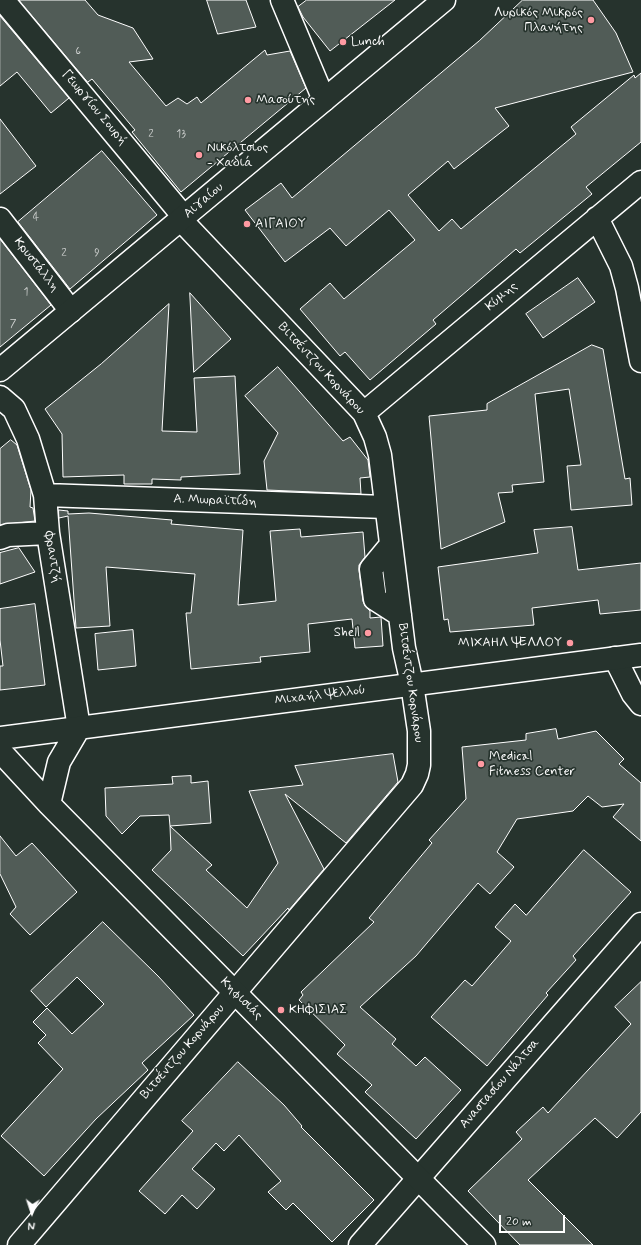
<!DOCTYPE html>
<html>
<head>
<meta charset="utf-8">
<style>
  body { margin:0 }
  #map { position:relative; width:641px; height:1245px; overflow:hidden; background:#26332d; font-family:Mynerve,sans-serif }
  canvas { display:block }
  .north { position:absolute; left:12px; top:1193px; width:40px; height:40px; -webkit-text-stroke:3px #26332d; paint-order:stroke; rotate:183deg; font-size:11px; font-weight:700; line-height:16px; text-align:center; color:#fff }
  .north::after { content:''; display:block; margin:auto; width:14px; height:18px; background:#fff; clip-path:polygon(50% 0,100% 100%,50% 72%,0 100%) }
  .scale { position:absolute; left:499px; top:1215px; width:66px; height:18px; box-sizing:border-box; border:2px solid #fff; border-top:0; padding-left:5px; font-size:12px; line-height:14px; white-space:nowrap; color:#fff; -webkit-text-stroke:3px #26332d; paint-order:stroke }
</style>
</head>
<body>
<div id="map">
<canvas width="641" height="1245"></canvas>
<div class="north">N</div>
<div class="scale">20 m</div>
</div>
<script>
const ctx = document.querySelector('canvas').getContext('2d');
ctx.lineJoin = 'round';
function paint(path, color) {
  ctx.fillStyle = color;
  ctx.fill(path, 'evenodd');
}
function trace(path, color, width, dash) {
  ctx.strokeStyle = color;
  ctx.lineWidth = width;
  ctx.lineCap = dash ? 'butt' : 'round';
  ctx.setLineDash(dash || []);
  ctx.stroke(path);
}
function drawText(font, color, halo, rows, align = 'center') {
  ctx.font = font + ' Mynerve,sans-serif';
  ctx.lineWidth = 3.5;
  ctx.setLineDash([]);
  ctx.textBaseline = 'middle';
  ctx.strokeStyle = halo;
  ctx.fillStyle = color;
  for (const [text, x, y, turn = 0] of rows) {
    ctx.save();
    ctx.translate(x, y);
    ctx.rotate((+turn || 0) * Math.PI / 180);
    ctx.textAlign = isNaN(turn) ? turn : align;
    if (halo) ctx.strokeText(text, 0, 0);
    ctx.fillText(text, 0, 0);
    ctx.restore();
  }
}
const building = new Path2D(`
  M19,0H85L98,15L133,28L153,59L129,62L166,106L178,98L187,104L197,97L201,103L265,50L267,55L290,51L306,88L181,192L132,132L135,130L92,79L88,82Z
  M207,0H246L256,27L218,34Z
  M307,0H395L330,51L303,17L298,7Z
  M523,0H593L616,33L633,72L495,108L509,126L454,169L448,161L408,195L439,231L452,219L461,229L576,134L571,127L634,75L635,78L641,73V142L586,187L592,194L520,253L516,249L433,320L436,324L370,380L345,352L340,356L300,309L330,283L344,299L415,240L389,210L346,246L330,228L285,262L245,210L281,183L292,198L479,41Z
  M0,16L69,98L51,113L17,72L0,86Z
  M0,119L36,166L0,194Z
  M102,151L157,215L70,289L18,222Z
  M0,239L51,305L0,347Z
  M578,278L595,302L543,338L526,314Z
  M190,293L231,339L194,372Z
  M169,304L162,431L197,432L194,378L235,376L240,474L181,477V480L152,479V484H124V475L63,477L62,434L45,409L101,364Z
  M592,345L603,349L625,479L630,478L632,505L571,510L567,466L581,465L569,389L535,394L544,482L512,485L513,492L498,493L505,522L441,549L429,416L487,410V404Z
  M278,367L343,441L350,437L368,460L370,477L360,478L361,494L267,490L264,461L278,433L245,396Z
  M11,440L17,445L31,490L30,507L33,508L35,521L0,525V449Z
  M59,510L68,511V514L89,513L172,520L171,524L243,530L238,605L276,601L270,531L300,529L301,537L363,532L365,557L359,565V570L363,601L365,606L370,611V618L381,617L383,646L355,648L352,619L308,624L310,652L260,657L261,662L191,669L186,613H191L195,574L106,567L110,626L76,628L68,516L59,518Z
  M572,527L578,570L641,563V610L600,614L598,600L532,608L534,625L450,632L448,619L444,620L438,567L538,553L534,530Z
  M19,548L35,572L0,584V553Z
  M35,604L45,685L0,690V666H3L0,640V609Z
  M133,630L136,666L98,670L95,634Z
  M556,729L558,739L596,731L624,759L619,764L641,783V841L613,817L624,804L602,807L588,796L573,811L517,819L497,852L514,867L490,894L478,883L416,956L360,1007L396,1039L392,1044L416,1066L425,1057L461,1090L416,1139L365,1092L372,1085L337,1054L345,1045L299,1000L303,995L301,992L374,922L369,918L432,843L429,840L466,799L462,747L526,740V734Z
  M393,754L398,782L346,843L285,794L324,869L289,910L288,908L243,956L152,870L171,850L170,826L212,865L206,870L247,908L278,863L249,791L303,785L295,766Z
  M191,776V783L208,781L211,823L170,826L169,815L140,816L122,834L106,816L105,788L173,784L172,777Z
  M0,836L16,856L32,843L77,892L30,935L10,914L16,907L0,874Z
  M584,850L631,892L573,956L576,960L546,993L548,995L487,1066L431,1017L465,980L472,986L511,941L495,927L515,904L526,915Z
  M103,922L158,976L194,1015L142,1063L148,1070L96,1119L44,1176L1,1136L63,1069L38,1043L46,1035L33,1022L47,1008L72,1034L104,1004L77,977L46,1007L31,991Z
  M641,982V1112L617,1138L595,1118L528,1180L593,1245H520L468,1191L522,1139L516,1132L543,1107L548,1113L631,1024L615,1007Z
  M238,1062L284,1105L302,1126L301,1127L374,1200L332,1242L293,1203L286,1210L268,1192L281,1181L239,1135L224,1151L216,1143L192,1169L215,1189L197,1209L182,1195L165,1214L139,1191L193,1131L182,1121Z`);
paint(building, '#515c57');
trace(building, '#fff', 1);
const minor = new Path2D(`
  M3,0L184,217
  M282,0L324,100
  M597,218L621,266L627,288L641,361
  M0,219L71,311
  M0,397L14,409L28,439L45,495L48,533L79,728
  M364,413L641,182
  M45,495L385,507
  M0,538L8,535L48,533
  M390,546L371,569L375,599L400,615
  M615,658L633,694L641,704
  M19,1245L412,785L417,774L419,765V731L412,684L404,648L380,455L375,437L364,413L181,220
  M360,1245L641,924`);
const major = new Path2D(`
  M0,370L444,0
  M0,738L641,655
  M0,751L49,804L484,1245
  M49,804L59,762L79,728`);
trace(minor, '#fff', 25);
trace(major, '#fff', 25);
trace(minor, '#26332d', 22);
trace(major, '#26332d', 22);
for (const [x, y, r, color] of [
  [591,20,4,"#ff9aa2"],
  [343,42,4,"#ff9aa2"],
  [248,100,4,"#ff9aa2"],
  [199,155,4,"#ff9aa2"],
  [247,224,4,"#ff9aa2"],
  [368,633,4,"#ff9aa2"],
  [570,643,4,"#ff9aa2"],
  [481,764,4,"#ff9aa2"],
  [281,1010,4,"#ff9aa2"]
]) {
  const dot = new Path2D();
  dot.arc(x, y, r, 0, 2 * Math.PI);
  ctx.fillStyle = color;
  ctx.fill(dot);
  trace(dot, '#26332d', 1.5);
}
drawText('11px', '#d4d6d5', null, [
  ["6",78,52],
  ["2",151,135],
  ["13",181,135],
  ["4",36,218],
  ["2",64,254],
  ["9",97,254],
  ["1",26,293],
  ["7",13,325]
]);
drawText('13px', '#fff', '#26332d', [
  ["Λυρικός Μικρός",583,13,"right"],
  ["Πλανήτης",583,28,"right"],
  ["Lunch",351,42],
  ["Μασούτης",256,100],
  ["Νικόλτσιος",207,148],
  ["- Χαδιά",207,163],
  ["ΑΙΓΑΙΟΥ",255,224],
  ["Shell",360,633,"right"],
  ["ΜΙΧΑΗΛ ΨΕΛΛΟΥ",562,643,"right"],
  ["Medical",489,757],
  ["Fitness Center",489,772],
  ["ΚΗΦΙΣΙΑΣ",289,1010]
], 'left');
drawText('13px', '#fff', '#26332d', [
  ["Γεωργίου Σουρή",94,108,50],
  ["Αιγαίου",204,201,-40],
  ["Κρυστάλλη",36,265,52],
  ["Κύμης",502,297,-40],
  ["Βιτσέντζου Κορνάρου",321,369,47],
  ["Α. Μωραϊτίδη",215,501,2],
  ["Φραντζή",52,557,81],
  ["Βιτσέντζου Κορνάρου",410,683,82],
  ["Μιχαήλ Ψελλού",320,696,-7],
  ["Κηφισιάς",241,999,45],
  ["Βιτσέντζου Κορνάρου",183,1052,-49],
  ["Αναστασίου Νάλτσα",500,1084,-49]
]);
</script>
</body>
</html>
